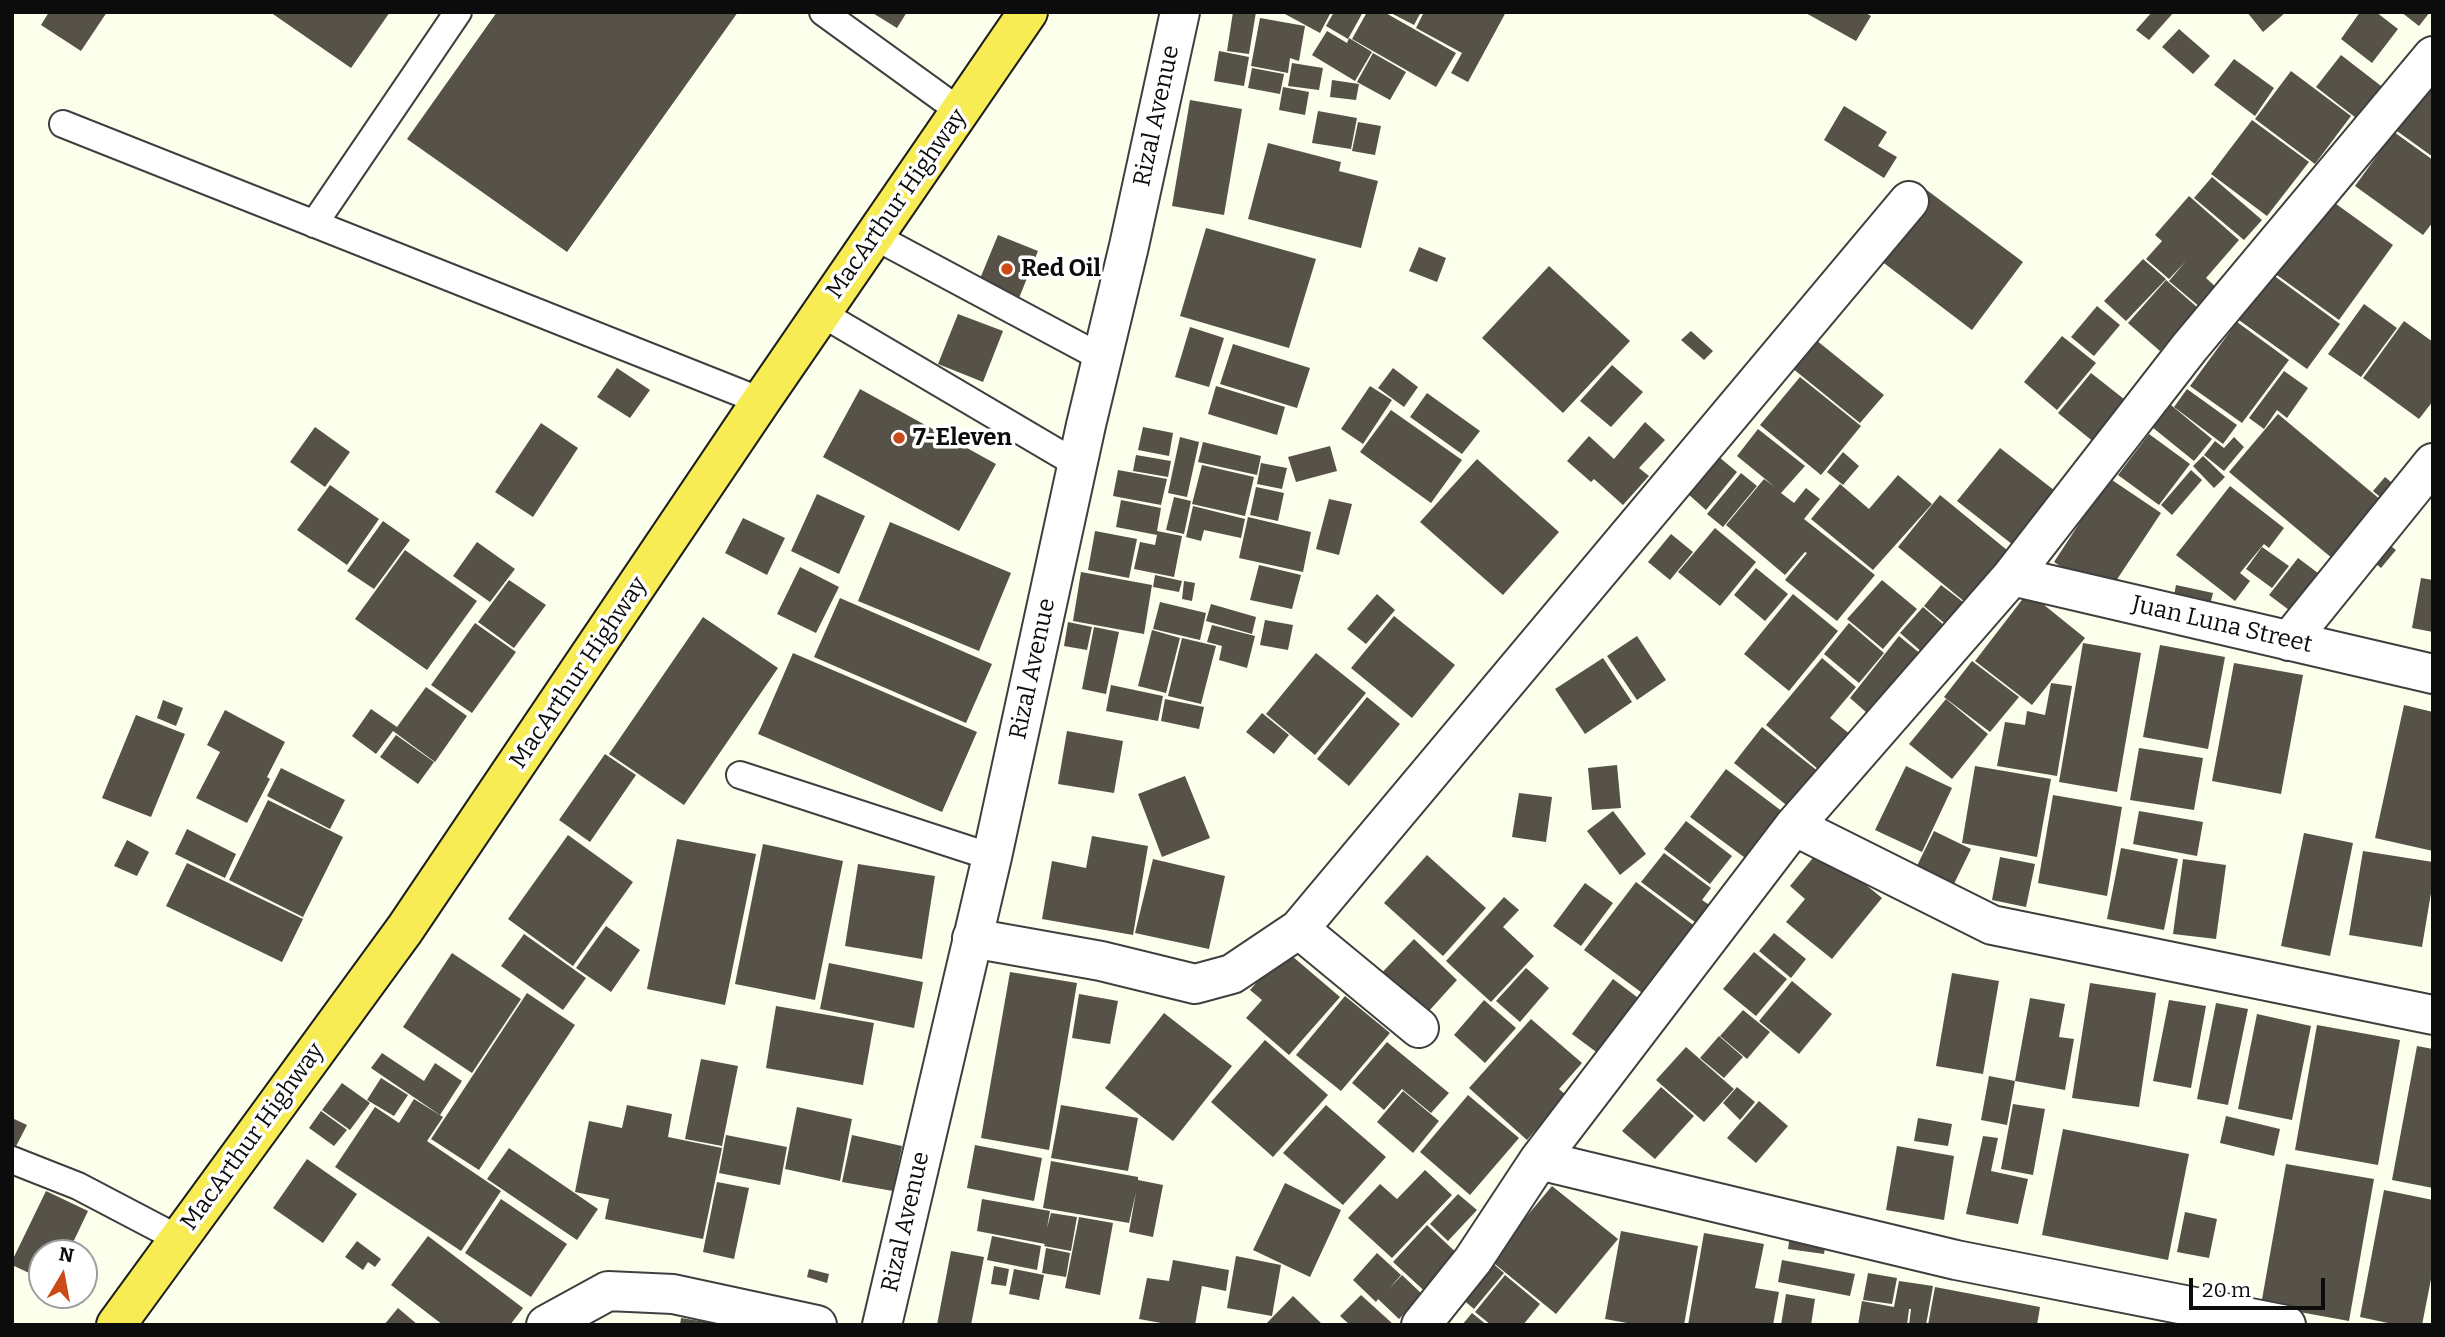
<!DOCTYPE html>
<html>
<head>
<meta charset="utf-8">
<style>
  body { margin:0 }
  #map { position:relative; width:2445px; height:1337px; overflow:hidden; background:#fcffec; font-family:Bitter,serif }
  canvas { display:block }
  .frame { position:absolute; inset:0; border:14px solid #0c0c0c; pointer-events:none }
  .north { position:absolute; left:28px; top:1239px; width:70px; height:70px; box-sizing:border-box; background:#fff; border:2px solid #9e9e9e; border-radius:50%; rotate:10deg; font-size:19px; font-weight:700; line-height:28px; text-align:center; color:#0c0c0c }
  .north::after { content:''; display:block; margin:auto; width:24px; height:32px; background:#ca4b17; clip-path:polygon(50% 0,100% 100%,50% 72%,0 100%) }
  .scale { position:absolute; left:2189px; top:1278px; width:136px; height:32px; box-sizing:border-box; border:4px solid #0c0c0c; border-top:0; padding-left:9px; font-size:21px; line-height:24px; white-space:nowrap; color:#0c0c0c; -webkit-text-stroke:5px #fff; paint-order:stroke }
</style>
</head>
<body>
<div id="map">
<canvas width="2445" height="1337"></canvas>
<div class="frame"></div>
<div class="north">N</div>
<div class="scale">20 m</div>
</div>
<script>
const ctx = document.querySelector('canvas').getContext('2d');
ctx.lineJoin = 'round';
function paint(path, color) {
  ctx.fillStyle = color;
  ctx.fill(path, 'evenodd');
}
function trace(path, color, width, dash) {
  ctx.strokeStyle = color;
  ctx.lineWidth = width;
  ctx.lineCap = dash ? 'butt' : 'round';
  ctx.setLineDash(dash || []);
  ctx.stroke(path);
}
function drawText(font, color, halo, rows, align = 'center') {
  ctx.font = font + ' Bitter,serif';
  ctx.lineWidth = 7;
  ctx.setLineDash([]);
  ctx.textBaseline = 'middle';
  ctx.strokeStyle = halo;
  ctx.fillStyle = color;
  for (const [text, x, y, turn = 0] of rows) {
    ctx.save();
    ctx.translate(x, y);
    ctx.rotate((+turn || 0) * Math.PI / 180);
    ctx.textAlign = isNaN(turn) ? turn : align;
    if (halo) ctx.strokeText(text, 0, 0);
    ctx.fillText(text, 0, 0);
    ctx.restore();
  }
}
paint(new Path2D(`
  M49,12H107L81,51L41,25Z
  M270,12H390L351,68Z
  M497,12H738L567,252L407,139Z
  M871,12H907L897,28Z
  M1233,12H1256L1249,54L1227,51Z
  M1286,12H1331L1320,33L1285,14Z
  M1334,12H1363L1348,39L1326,26Z
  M1367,12H1384L1456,53L1436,87L1352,39Z
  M1389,12H1421L1414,25Z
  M1424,12H1506L1468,82L1451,73L1462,53L1416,28Z
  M1804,12H1864L1871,16L1856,41Z
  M2152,12H2174L2149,40L2136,30Z
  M2247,12H2286L2263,32Z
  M2360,12H2376L2398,29L2372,63L2341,39Z
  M2401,12H2430L2419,26Z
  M1260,18L1305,26L1299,61L1290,58L1288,73L1251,66Z
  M2179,29L2210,56L2193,74L2162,47Z
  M1327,31L1347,43L1349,38L1372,52L1355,81L1312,55Z
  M1219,51L1249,57L1244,86L1214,81Z
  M1373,53L1406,72L1390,100L1357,82Z
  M2341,55L2385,89L2360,121L2316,87Z
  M2234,59L2274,88L2255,116L2214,85Z
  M1292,63L1323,68L1319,90L1288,86Z
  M1252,68L1284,74L1280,94L1248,88Z
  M2291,71L2351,116L2315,164L2255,119Z
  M1332,80L1359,84L1356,100L1330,97Z
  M2422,82L2433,90V157L2390,126Z
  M1283,87L1309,92L1305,115L1279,110Z
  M1190,100L1242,109L1224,215L1172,206Z
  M1844,106L1887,132L1878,146L1897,157L1884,178L1824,140Z
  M1318,111L1357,118L1351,149L1312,143Z
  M2252,120L2309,162L2267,216L2211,174Z
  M1358,122L1381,126L1375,155L1352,151Z
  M2394,132L2433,160V222L2423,235L2355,186Z
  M1268,143L1341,162L1339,171L1378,181L1361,248L1248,219Z
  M2212,177L2262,220L2244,240L2194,198Z
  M1924,188L2023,262L1972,330L1872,254Z
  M2189,196L2239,240L2206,278L2218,289L2201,308L2169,281L2186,261L2169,279L2146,259L2162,241L2155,235Z
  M2325,196L2393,245L2339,320L2270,270Z
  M1206,228L1316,259L1289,348L1180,316Z
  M998,235L1038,251L1017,303L977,286Z
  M1419,247L1446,258L1437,282L1409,271Z
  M2143,259L2166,279L2126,321L2104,301Z
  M1549,266L1630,341L1563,413L1482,338Z
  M2269,272L2340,324L2307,369L2236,318Z
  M2166,280L2198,308L2160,351L2128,323Z
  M2364,304L2397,328L2361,377L2328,354Z
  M2097,306L2120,325L2094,356L2071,337Z
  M958,314L1003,331L983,382L938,364Z
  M2404,321L2433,342V401L2419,419L2363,378Z
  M2237,322L2289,360L2242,423L2190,386Z
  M1190,327L1224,338L1209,387L1175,377Z
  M1691,331L1713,351L1704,360L1681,340Z
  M2062,336L2096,363L2057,410L2024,382Z
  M1816,340L1884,395L1860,423L1792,368Z
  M1233,344L1310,368L1297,408L1220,384Z
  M1612,365L1643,392L1611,427L1580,401Z
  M617,368L650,390L630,418L597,397Z
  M1393,368L1418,387L1404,407L1378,388Z
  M2284,371L2308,388L2287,418L2277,410L2264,429L2249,418Z
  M2091,373L2129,403L2095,443L2058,413Z
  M1800,377L1861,426L1821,475L1760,425Z
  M1216,386L1285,407L1277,435L1208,414Z
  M1370,386L1392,400L1363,444L1341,429Z
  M860,389L996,464L959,531L823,457Z
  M2187,389L2237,425L2223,444L2174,407Z
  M1427,393L1480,431L1462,454L1410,417Z
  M2171,405L2212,439L2194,461L2152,427Z
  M1391,410L1462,460L1431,503L1360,452Z
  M2278,414L2382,501L2333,559L2229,472Z
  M1645,422L1665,440L1639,468L1649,476L1623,505L1594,479L1591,482L1567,461L1589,436L1614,459Z
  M541,423L578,448L533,517L495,492Z
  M315,427L350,452L325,487L290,462Z
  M1143,427L1173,433L1169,456L1138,450Z
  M1758,429L1805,466L1781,493L1794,503L1806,488L1820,499L1804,519L1875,575L1837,621L1785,580L1807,553L1805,552L1785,575L1726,525L1764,479L1775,487L1737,456Z
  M2149,434L2190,464L2159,505L2118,475Z
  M1180,437L1199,442L1187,497L1168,493Z
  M2234,437L2244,447L2224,471L2204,455L2215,441L2224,448Z
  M1203,442L1261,456L1257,475L1198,462Z
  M1330,446L1337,471L1296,482L1288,457Z
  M2000,448L2059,494L2017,548L1957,501Z
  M1843,452L1859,466L1843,485L1827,472Z
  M1136,455L1171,461L1168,477L1133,471Z
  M2203,456L2225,477L2214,488L2193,466Z
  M1719,457L1737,472L1706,510L1688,494Z
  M1477,459L1559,532L1503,595L1420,522Z
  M1261,463L1287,468L1282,489L1257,484Z
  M1202,465L1254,477L1245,516L1192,504Z
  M1118,470L1167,479L1161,505L1113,496Z
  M2191,470L2202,480L2172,515L2161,505Z
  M1741,473L1757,486L1723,527L1707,514Z
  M1898,475L1932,504L1873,570L1811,519L1840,484L1869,509Z
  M2385,477L2397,487L2385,501L2373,491Z
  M2109,478L2161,513L2106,596L2054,562Z
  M330,485L379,519L347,565L297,530Z
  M2230,486L2284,528L2269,548L2264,544L2240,573L2250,581L2235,601L2176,555Z
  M1256,487L1284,493L1278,521L1250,515Z
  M817,494L865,516L839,574L791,551Z
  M1940,495L2013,555L1971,607L1898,547Z
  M1174,497L1191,501L1184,534L1166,530Z
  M1329,499L1352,504L1339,555L1316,549Z
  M1121,500L1161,508L1157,531L1182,536L1174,577L1134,569L1140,542L1155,545L1157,535L1116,527Z
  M1193,506L1245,519L1241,538L1204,530L1201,541L1186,537Z
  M1248,517L1311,532L1303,572L1239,558Z
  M743,518L785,538L767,575L725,553Z
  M383,521L410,540L374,589L347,571Z
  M890,522L1011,573L979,651L858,601Z
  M1715,528L1756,562L1720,606L1678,572Z
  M1095,531L1137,539L1129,578L1088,570Z
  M1671,534L1693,552L1670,580L1648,562Z
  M477,542L515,569L490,602L453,576Z
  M2388,544L2396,550L2381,568L2374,562Z
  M2262,547L2289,566L2272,588L2246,569Z
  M405,550L477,601L427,670L355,619Z
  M2298,558L2326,579L2297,616L2269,595Z
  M1259,565L1301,575L1292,609L1250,600Z
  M800,567L839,587L816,633L777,614Z
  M1756,568L1788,594L1765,621L1734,595Z
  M1081,572L1152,585L1144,634L1073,621Z
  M1155,575L1182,581L1179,592L1153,587Z
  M2421,578L2433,580V632L2412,628Z
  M509,580L546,605L514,648L478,622Z
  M1882,580L1917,609L1883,649L1847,619Z
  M1184,581L1195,583L1192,601L1182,599Z
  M1941,585L1967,605L1949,627L1924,606Z
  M2176,585L2213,593L2208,613L2172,606Z
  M2028,592L2085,638L2032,705L1975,661Z
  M1377,594L1395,610L1366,644L1347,629Z
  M1793,594L1838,631L1789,691L1744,654Z
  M840,598L992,664L966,723L814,657Z
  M1160,602L1206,613L1200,640L1153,629Z
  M1211,604L1256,617L1252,634L1206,621Z
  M1923,607L1945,626L1922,652L1900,633Z
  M1394,616L1455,665L1412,718L1351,668Z
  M703,617L778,668L684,805L609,754Z
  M1265,620L1293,625L1288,650L1260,645Z
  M1068,622L1092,627L1087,650L1064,646Z
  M475,623L516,652L472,713L431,685Z
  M1849,623L1884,653L1859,683L1824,654Z
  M1212,625L1255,636L1247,668L1219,660L1222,646L1207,642Z
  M1094,627L1119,632L1106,694L1082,689Z
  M1152,630L1180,638L1166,693L1138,686Z
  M1637,636L1666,680L1637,700L1607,656Z
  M1899,636L1922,655L1875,720L1850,698Z
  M1182,638L1216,646L1201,704L1168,696Z
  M2083,643L2141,653L2117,792L2059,782Z
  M2160,645L2225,657L2208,749L2143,737Z
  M793,653L977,732L942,812L758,734Z
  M1316,653L1366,693L1315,755L1266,714Z
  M1603,658L1632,702L1585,734L1555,689Z
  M1822,658L1856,687L1830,718L1856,739L1825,775L1766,725Z
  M1972,661L2019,697L1990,732L1944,697Z
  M2234,663L2303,675L2281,794L2212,781Z
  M2051,683L2072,686L2057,776L1997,766L2005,722L2025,725L2027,711L2045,715Z
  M1111,685L1163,696L1158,721L1106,711Z
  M426,687L467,716L435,762L393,731L376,754L352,736L371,709L397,727Z
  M1367,697L1400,724L1349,786L1317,759Z
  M1165,699L1204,707L1199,729L1161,721Z
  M1946,699L1988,734L1952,779L1909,744Z
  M163,700L183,708L176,726L157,718Z
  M2404,705L2433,712V851L2375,838Z
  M225,710L285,742L267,777L270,779L247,823L196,798L220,752L207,745Z
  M1262,713L1289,735L1274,754L1246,732Z
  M136,715L185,734L151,817L102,798Z
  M1762,727L1819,772L1790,808L1734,763Z
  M1067,731L1123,741L1114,793L1058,784Z
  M396,735L434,762L418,784L380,757Z
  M2139,748L2203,758L2194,810L2130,800Z
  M605,754L636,775L590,842L559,820Z
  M1617,765L1621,808L1592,810L1588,768Z
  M1906,766L1952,788L1922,852L1875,830Z
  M1975,766L2051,779L2037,857L1962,843Z
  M281,768L345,800L330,829L267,796Z
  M1726,769L1787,815L1752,863L1690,817Z
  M1185,776L1210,838L1162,857L1138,794Z
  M1519,793L1552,797L1546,842L1512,837Z
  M2053,795L2122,807L2107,896L2038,883Z
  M268,800L343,837L303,917L229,880Z
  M1613,811L1646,854L1620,875L1587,831Z
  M2139,811L2203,822L2197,856L2133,844Z
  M1686,821L1732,856L1710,884L1664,849Z
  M187,829L236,854L225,878L175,854Z
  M1934,831L1971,849L1950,892L1913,874Z
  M2304,833L2353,843L2330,956L2281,946Z
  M568,835L633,882L573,966L508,919Z
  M1092,836L1148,846L1133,935L1042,919L1052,861L1086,868Z
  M677,839L756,854L725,1005L647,989Z
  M127,840L149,852L137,876L114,866Z
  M763,844L843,861L815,1000L735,984Z
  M1821,848L1882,898L1832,959L1786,922L1805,899L1790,886Z
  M2121,848L2178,859L2164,930L2107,919Z
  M2363,851L2433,862V881L2422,947L2349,935Z
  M1664,853L1711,888L1702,900L1717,910L1703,928L1641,882Z
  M1427,855L1486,908L1443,956L1384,903Z
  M2000,857L2035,864L2026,907L1992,900Z
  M1153,859L1225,876L1209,949L1135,933Z
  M2183,859L2226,865L2216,939L2173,934Z
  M187,863L303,919L282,962L166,906Z
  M858,864L935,876L922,959L845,946Z
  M1636,882L1700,930L1649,998L1584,950Z
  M1585,883L1613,903L1581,946L1553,926Z
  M1504,897L1519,910L1503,927L1534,956L1491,1002L1446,961Z
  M606,926L640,950L611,992L576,968Z
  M1774,933L1806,959L1791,978L1759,951Z
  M524,934L586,978L563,1010L501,966Z
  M1414,939L1457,980L1419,1022L1374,981Z
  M1285,950L1340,997L1289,1055L1246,1018L1262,1000L1250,990Z
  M1754,952L1787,979L1756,1016L1723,989Z
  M452,953L521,999L472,1073L403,1027Z
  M829,963L923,982L914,1028L820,1009Z
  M1526,968L1549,988L1520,1022L1496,1001Z
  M1010,972L1077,983L1049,1150L981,1138Z
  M1952,973L1999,981L1983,1074L1936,1066Z
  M1613,979L1641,1000L1599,1054L1572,1034Z
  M1792,981L1832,1014L1799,1054L1759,1021Z
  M2090,983L2156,993L2139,1107L2072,1098Z
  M527,993L575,1025L479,1170L431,1139Z
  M1079,994L1118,1001L1110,1044L1072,1038Z
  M1345,996L1390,1033L1341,1091L1296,1055Z
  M2030,998L2065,1004L2059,1037L2074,1039L2065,1090L2015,1081Z
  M1484,1000L1516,1028L1485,1063L1454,1035Z
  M2169,1000L2206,1006L2191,1088L2153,1081Z
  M2216,1003L2248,1009L2228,1105L2197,1099Z
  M776,1006L874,1023L863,1085L766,1068Z
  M1743,1010L1770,1032L1747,1059L1720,1036Z
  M1164,1013L1232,1066L1173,1141L1105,1088Z
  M2257,1014L2311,1026L2292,1120L2238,1109Z
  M1531,1019L1582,1063L1559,1089L1566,1095L1527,1140L1469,1088Z
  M2317,1025L2400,1040L2378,1165L2295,1150Z
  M1719,1036L1743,1057L1724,1078L1700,1058Z
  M1265,1040L1328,1095L1273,1157L1211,1102Z
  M1387,1042L1449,1093L1431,1113L1402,1089L1384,1110L1352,1083Z
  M2417,1046L2433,1049V1188L2392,1180Z
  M1686,1047L1734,1089L1704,1122L1656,1080Z
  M382,1053L424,1081L435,1063L462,1081L440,1115L371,1068Z
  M701,1059L738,1066L722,1146L685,1139Z
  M1989,1076L2015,1081L2007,1125L1981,1120Z
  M381,1078L408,1095L394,1116L367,1100Z
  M342,1083L370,1103L350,1130L322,1110Z
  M1661,1087L1694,1116L1655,1159L1622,1131Z
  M1737,1087L1755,1102L1740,1120L1723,1103Z
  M1403,1091L1439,1121L1413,1153L1377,1122Z
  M1468,1095L1519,1138L1470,1195L1420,1152Z
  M414,1099L443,1117L427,1141L501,1191L461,1251L335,1167L375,1107L399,1123Z
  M1759,1101L1788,1126L1756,1163L1727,1138Z
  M2013,1104L2045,1109L2033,1175L2001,1169Z
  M627,1105L672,1114L668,1137L722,1148L703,1239L605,1219L609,1199L575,1192L589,1121L622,1128Z
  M1061,1105L1138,1118L1128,1171L1051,1158Z
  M1326,1105L1386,1157L1343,1205L1283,1153Z
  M797,1107L852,1119L840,1181L785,1169Z
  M321,1111L347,1130L334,1146L309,1128Z
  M2226,1116L2280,1129L2274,1156L2220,1143Z
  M12,1118L27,1125L12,1154Z
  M1918,1118L1952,1124L1948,1146L1914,1141Z
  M2063,1129L2189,1154L2168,1260L2042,1235Z
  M726,1135L787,1147L780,1185L719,1173Z
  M852,1135L902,1146L893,1191L842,1182Z
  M1983,1136L1998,1138L1991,1171L2028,1179L2018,1224L1966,1214Z
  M975,1145L1042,1158L1034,1201L967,1188Z
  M1897,1146L1954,1156L1944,1220L1886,1210Z
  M509,1148L598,1209L577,1240L487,1179Z
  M307,1159L357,1194L323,1243L273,1208Z
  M1051,1161L1138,1177V1180L1163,1185L1153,1237L1129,1232L1136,1192L1129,1223L1043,1208Z
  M2286,1164L2374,1179L2349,1321L2261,1305Z
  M1425,1170L1452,1195L1392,1258L1348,1218L1380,1184L1397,1199Z
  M717,1182L749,1188L734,1259L703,1252Z
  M1285,1183L1341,1210L1310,1277L1253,1250Z
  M1552,1186L1618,1239L1556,1314L1490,1260Z
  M2384,1190L2433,1200V1269L2422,1325H2397L2360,1317Z
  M46,1191L88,1211L68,1253H42V1279L12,1265V1261Z
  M1458,1194L1477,1210L1448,1241L1430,1224Z
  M501,1199L567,1244L531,1297L465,1253Z
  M982,1199L1050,1211L1047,1228L1051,1213L1077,1217L1071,1251L1044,1246L1045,1244L977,1231Z
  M2185,1212L2217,1219L2209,1258L2177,1252Z
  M1079,1217L1113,1223L1100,1295L1065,1288Z
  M1427,1225L1464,1260L1431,1297L1393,1262Z
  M1621,1231L1698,1246L1684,1325H1638L1605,1319Z
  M1704,1233L1764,1244L1755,1288L1779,1292L1773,1325H1688Z
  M1790,1235L1826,1241L1824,1254L1788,1249Z
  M428,1236L523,1308L510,1325H443L391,1285Z
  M992,1236L1041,1246L1037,1270L987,1260Z
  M357,1241L381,1259L375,1267L368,1262L363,1270L345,1257Z
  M1046,1248L1070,1253L1066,1277L1042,1273Z
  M951,1251L984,1257L971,1325H937Z
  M1377,1253L1401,1275L1388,1290L1402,1275L1423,1295L1399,1319L1378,1299L1376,1302L1353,1280Z
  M1236,1256L1281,1265L1272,1316L1227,1308Z
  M1484,1256L1504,1273L1474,1309L1454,1292Z
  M1173,1260L1229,1270L1226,1291L1202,1286L1195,1325H1172L1139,1319L1147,1278L1169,1281Z
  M1782,1260L1855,1274L1850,1296L1778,1282Z
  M994,1266L1009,1269L1006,1286L991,1284Z
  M809,1269L829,1274L827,1283L807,1277Z
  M1014,1269L1044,1275L1039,1300L1009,1294Z
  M1868,1273L1897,1278L1892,1304L1863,1300Z
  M1505,1275L1540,1304L1523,1325H1491L1475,1312Z
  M1899,1281L1933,1286L1926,1325H1909L1911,1309H1909L1907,1325H1858L1862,1301L1894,1307Z
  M1935,1287L2040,1307L2037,1325H1928Z
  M1786,1294L1815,1299L1811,1325H1781Z
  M1361,1295L1394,1325H1350L1340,1316Z
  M1293,1296L1323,1325H1265Z
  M398,1308L418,1325H384Z
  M1472,1313L1487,1325H1462Z
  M681,1318L713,1323V1325H680Z`), '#565248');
const service = new Path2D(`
  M823,12L961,112
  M63,124L761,401
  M314,224L458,12
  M874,236L1102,358
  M821,313L1077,464
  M740,775L992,857
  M12,1160L78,1186L179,1239`);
const minor = new Path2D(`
  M2012,576L2433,674
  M2289,641L2433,463
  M1794,826L1992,925L2433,1015
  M1299,929L1419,1028
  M972,938L1101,961L1195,984L1232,974L1299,929L1909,201
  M1539,1160L1956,1260L2286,1325
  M546,1325L608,1291L673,1294L817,1325
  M1421,1325L1473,1260L1539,1160L1794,826L2012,576L2189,348L2433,56`);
const tertiary = new Path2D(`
  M882,1325L992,857L1086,425L1129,246L1180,12`);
const trunk = new Path2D(`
  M116,1325L405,929L761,401L1028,12`);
trace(service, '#3f3f3f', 30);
trace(minor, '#3f3f3f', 42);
trace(tertiary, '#3f3f3f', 42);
trace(trunk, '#1d1d1d', 42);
trace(service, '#fff', 26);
trace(minor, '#fff', 38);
trace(tertiary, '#fff', 38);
trace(trunk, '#f7ec53', 38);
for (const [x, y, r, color] of [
  [1007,269,7,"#ca4b17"],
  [899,438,7,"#ca4b17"]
]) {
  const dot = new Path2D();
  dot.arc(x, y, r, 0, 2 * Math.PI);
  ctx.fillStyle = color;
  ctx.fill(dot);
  trace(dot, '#fff', 2.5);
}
drawText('24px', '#0c0c0c', '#fff', [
  ["Rizal Avenue",1157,116,-78],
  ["MacArthur Highway",897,204,-55],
  ["Juan Luna Street",2222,625,13],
  ["Rizal Avenue",1033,669,-78],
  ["MacArthur Highway",579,673,-56],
  ["MacArthur Highway",253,1137,-54],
  ["Rizal Avenue",906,1222,-77]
]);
drawText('bold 24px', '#0c0c0c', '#fff', [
  ["Red Oil",1021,269],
  ["7-Eleven",913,438]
], 'left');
</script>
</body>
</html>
